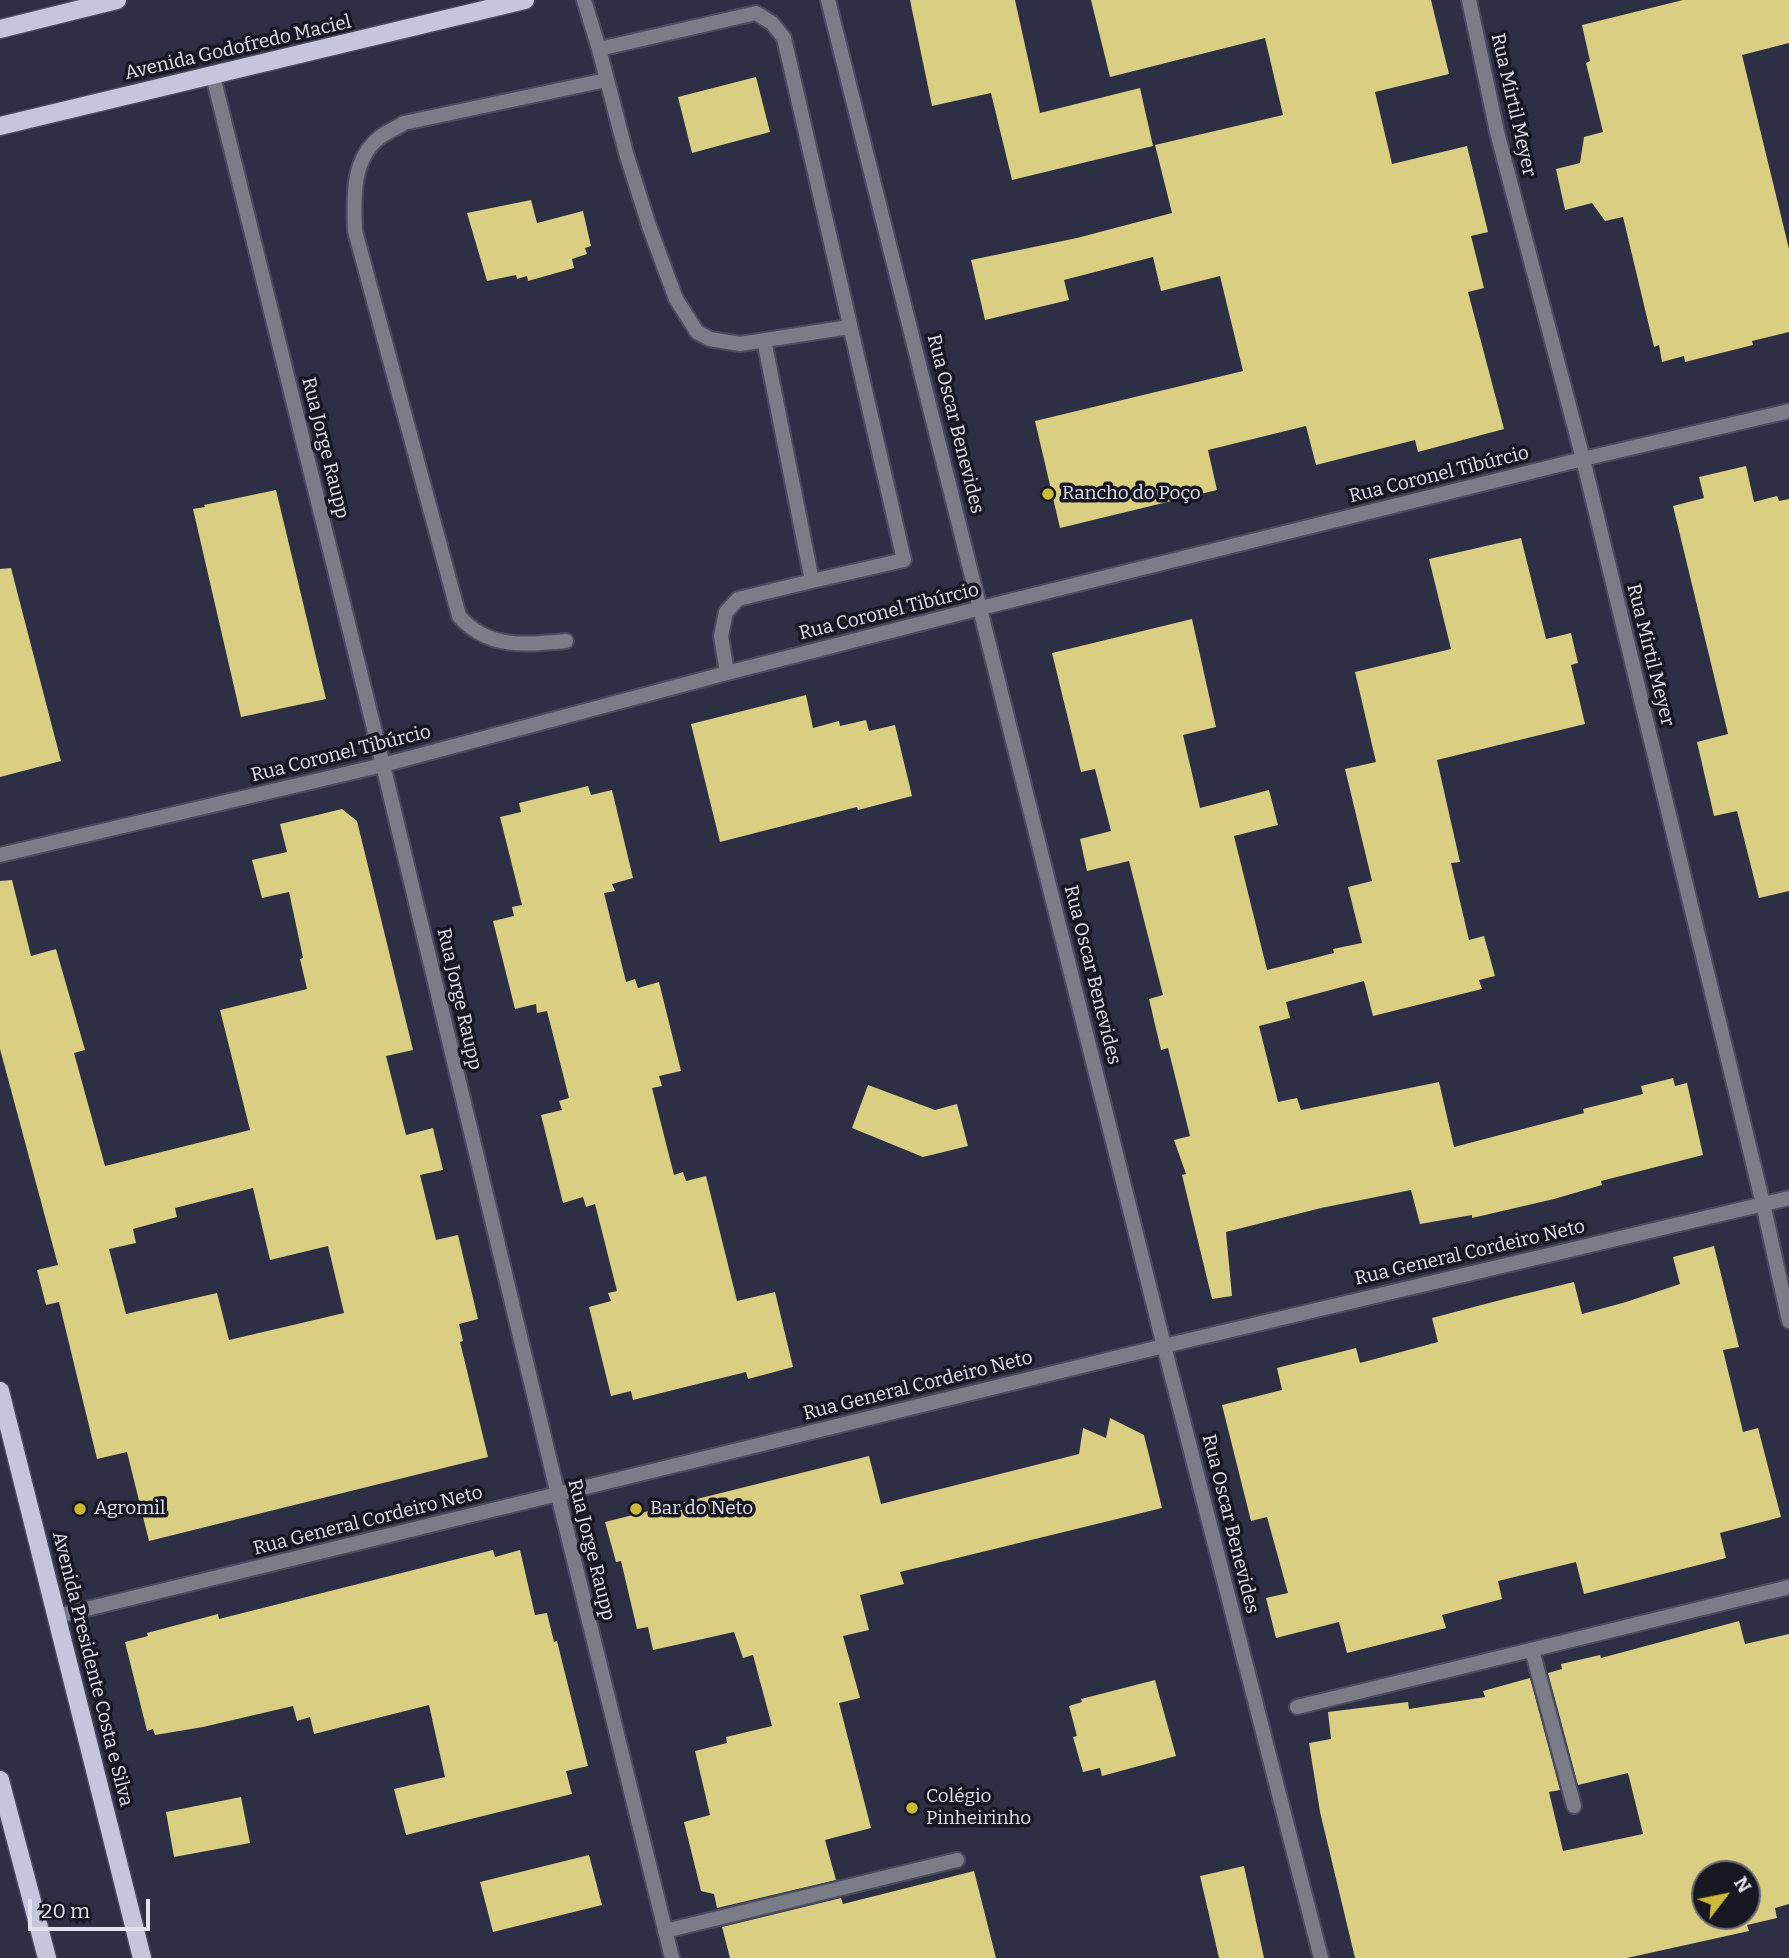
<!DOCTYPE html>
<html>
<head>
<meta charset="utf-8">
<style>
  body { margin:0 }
  #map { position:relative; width:1789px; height:1958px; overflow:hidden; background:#2d2f44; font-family:Bitter,serif }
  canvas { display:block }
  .north { position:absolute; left:1691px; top:1860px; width:70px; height:70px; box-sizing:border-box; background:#171822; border:2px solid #676974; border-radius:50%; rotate:58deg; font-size:19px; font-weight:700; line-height:28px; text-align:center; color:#e0e2f0 }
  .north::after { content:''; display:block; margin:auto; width:24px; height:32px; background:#ccb938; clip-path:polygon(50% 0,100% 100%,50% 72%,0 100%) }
  .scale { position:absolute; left:28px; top:1899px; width:122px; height:32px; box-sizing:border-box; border:4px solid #e0e2f0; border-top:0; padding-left:9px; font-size:21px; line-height:24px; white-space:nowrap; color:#e0e2f0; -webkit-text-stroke:5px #171822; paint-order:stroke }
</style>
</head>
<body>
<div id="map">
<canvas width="1789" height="1958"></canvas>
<div class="north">N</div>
<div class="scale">20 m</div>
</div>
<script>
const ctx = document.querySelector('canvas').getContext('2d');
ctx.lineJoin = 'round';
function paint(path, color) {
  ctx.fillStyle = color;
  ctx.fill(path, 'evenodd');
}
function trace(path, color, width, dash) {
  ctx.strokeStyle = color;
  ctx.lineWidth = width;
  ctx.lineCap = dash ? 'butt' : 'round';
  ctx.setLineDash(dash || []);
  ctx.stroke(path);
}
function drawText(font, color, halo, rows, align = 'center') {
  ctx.font = font + ' Bitter,serif';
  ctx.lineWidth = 7;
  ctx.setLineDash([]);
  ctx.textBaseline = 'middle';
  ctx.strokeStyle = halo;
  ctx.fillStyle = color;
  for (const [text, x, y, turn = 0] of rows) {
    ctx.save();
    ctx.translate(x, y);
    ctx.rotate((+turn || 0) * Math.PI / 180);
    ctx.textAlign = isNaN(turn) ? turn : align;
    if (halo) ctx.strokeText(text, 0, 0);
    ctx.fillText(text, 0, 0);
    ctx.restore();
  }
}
paint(new Path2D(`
  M910,0H1015L1040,113L1140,88L1153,146L1012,180L991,93L932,106Z
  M1091,0H1431L1449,74L1375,92L1392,164L1467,146L1488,232L1471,236L1484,288L1468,292L1504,429L1418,452L1415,440L1316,465L1306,426L1208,450L1217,490L1060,528L1035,421L1243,371L1220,276L1161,291L1153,257L1064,280L1069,300L985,320L971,260L1077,238L1172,213L1155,145L1283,115L1265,38L1110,77Z
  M1683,0H1789V43L1742,55L1789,249V332L1752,341L1753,345L1685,362L1684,356L1662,362L1659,345L1654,347L1623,217L1605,221L1592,203L1565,210L1556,169L1580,163L1584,137L1603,132L1586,63L1590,61L1582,25Z
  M756,77L770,132L692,153L678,97Z
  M531,200L537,223L583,211L591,246L585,248L587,254L572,259L574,268L528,281L527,276L517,279L516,275L487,281L467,213Z
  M1746,466L1754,502L1777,496L1779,501L1789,499V891L1759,898L1737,811L1714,816L1697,742L1728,734L1673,506L1704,498L1699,477Z
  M276,490L326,699L241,717L193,509L205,507L204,505Z
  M1521,538L1546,639L1571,633L1578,663L1571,665L1585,724L1437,760L1460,862L1451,863L1469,940L1484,936L1495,976L1479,980L1482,989L1373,1016L1364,981L1286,1002L1290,1018L1259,1026L1278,1102L1297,1098L1301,1110L1439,1082L1454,1147L1584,1113L1583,1109L1643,1094L1641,1086L1673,1078L1675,1086L1687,1083L1703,1155L1601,1181L1602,1185L1554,1199L1472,1218V1215L1420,1224L1411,1190L1321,1208L1226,1232L1232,1296L1212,1299L1182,1175L1186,1174L1174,1140L1190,1136L1168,1048L1161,1050L1149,999L1163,995L1129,861L1087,871L1080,839L1111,831L1095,769L1081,772L1052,653L1192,619L1216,727L1183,735L1200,808L1269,790L1278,825L1234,836L1267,970L1334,953L1333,949L1362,943L1348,887L1372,881L1345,769L1376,762L1355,672L1451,649L1429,559Z
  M11,568L61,761L0,777V569Z
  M806,695L813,728L839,721L840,726L866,720L869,731L895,725L912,796L858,810L857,807L720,842L691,724Z
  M588,786L591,795L612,790L633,878L612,884L615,891L604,893L626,982L635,979L638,988L659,982L681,1071L659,1076L662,1086L652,1088L674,1175L683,1172L686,1181L706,1176L737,1301L775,1292L793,1367L748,1379L746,1372L633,1400L631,1391L611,1396L589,1307L611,1301L608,1293L617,1291L595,1204L586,1207L583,1197L563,1203L541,1115L562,1110L559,1101L569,1098L547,1011L537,1013L536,1004L515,1009L493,921L514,916L512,907L522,905L500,817L521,812L519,803Z
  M342,809L357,821L413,1050L386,1056L406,1135L433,1128L443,1170L420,1175L436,1240L458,1235L478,1319L459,1324L463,1341L460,1342L488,1457L149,1541L127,1452L97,1459L59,1302L46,1305L37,1270L58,1265L0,1049V881L12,880L31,956L56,949L85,1050L74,1053L105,1166L250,1130L220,1010L307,989L300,959L303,958L289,892L262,898L252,860L287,852L280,824ZM253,1188L270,1260L328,1246L344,1313L229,1340L217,1293L126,1314L109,1249L136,1243L133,1229L177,1217L175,1208Z
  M868,1085L935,1110L957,1104L968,1146L923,1157L852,1128Z
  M1714,1246L1739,1347L1723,1350L1743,1432L1758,1428L1781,1517L1720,1533L1726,1558L1584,1594L1576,1562L1498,1581L1502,1599L1442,1615L1446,1628L1347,1653L1339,1622L1276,1638L1266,1598L1288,1593L1267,1517L1251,1521L1222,1405L1282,1390L1277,1368L1356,1348L1360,1363L1438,1342L1432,1318L1512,1297L1574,1282L1582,1314L1626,1302L1680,1284L1673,1257Z
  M1110,1418L1144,1435L1162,1508L900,1572L904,1584L860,1595L869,1630L843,1636L860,1698L839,1703L871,1828L825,1840L836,1880L717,1908L714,1894L701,1891L684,1822L710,1815L695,1751L727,1743L726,1737L772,1726L753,1655L743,1658L734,1632L653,1650L648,1627L637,1629L621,1561L616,1562L605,1522L869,1456L881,1504L1079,1454L1083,1428L1106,1438Z
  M493,1550L495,1557L520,1550L535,1615L547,1613L554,1642L557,1641L588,1766L566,1771L572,1794L406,1835L394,1789L445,1777L429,1705L314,1734L310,1717L297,1721L293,1706L203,1727L155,1735L153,1729L147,1731L125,1642L148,1636L147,1633L218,1614L219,1619Z
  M1739,1621L1745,1644L1789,1634V1904L1775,1908L1777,1918L1747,1925L1749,1931L1627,1958H1355L1320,1812L1309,1743L1331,1739L1328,1712L1408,1702L1409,1709L1485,1697L1483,1691L1530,1678L1560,1790L1549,1792L1563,1851L1643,1834L1628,1773L1578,1785L1548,1673L1562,1669L1561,1664L1600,1655L1601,1658ZM1705,1874H1747V1916H1705Z
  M1155,1680L1176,1756L1102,1776L1100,1768L1083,1772L1073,1737L1077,1736L1069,1706L1082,1702L1081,1699Z
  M241,1797L250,1843L174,1857L166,1812Z
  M589,1855L602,1905L493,1932L480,1882Z
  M1244,1866L1264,1958H1219L1200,1876Z
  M974,1871L996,1958H730L722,1927L841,1898L843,1904Z`), '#dace82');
const service = new Path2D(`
  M584,0L599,49L756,13L772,23L784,38L904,560L812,581L764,340
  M599,49L626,153L649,226L676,299L697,332L710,339L740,344L849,327
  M566,641C526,645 487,649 459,616L355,231C354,198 351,160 380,137C387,132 396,128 404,123L606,80
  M727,673L721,636L726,612L738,599L812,581`);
const minor = new Path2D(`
  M828,0L1164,1346L1321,1958
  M1469,0L1497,132L1583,459L1763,1204L1789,1321
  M213,76L383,765L558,1495L672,1958
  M0,855L383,765L727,673L981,608L1583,459L1789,411
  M58,1616L1164,1346L1789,1198
  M1532,1650L1574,1806
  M1297,1707L1789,1587
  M665,1931L957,1860`);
const primary = new Path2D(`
  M0,29L117,0
  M0,126L525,0
  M0,1391L142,1958
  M0,1780L47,1958`);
trace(service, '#4a4c60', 18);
trace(minor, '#4a4c60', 18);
trace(primary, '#4a4c60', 21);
trace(service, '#7a7c87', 14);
trace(minor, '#7a7c87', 14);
trace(primary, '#c3c6dd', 18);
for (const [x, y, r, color] of [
  [1048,494,7,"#ccb938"],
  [80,1509,7,"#ccb938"],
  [636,1509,7,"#ccb938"],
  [912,1808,7,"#ccb938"]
]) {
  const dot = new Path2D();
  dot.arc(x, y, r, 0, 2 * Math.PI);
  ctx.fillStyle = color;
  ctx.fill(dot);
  trace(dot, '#171822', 2.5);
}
drawText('19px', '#e0e2f0', '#171822', [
  ["Avenida Godofredo Maciel",238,48,-13],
  ["Rua Mirtil Meyer",1513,105,77],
  ["Rua Oscar Benevides",955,424,76],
  ["Rua Jorge Raupp",325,448,76],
  ["Rua Coronel Tibúrcio",1439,475,-14],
  ["Rua Coronel Tibúrcio",889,612,-14],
  ["Rua Mirtil Meyer",1650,655,76],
  ["Rua Coronel Tibúrcio",341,754,-14],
  ["Rua Oscar Benevides",1092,975,76],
  ["Rua Jorge Raupp",459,999,77],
  ["Rua General Cordeiro Neto",1470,1253,-13],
  ["Rua General Cordeiro Neto",918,1386,-14],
  ["Rua General Cordeiro Neto",368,1521,-14],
  ["Rua Oscar Benevides",1230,1524,76],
  ["Rua Jorge Raupp",591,1550,76],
  ["Avenida Presidente Costa e Silva",92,1669,76]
]);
drawText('19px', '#e0e2f0', '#171822', [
  ["Rancho do Poço",1062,494],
  ["Agromil",94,1509],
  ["Bar do Neto",650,1509],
  ["Colégio",926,1797],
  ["Pinheirinho",926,1819]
], 'left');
</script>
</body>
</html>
